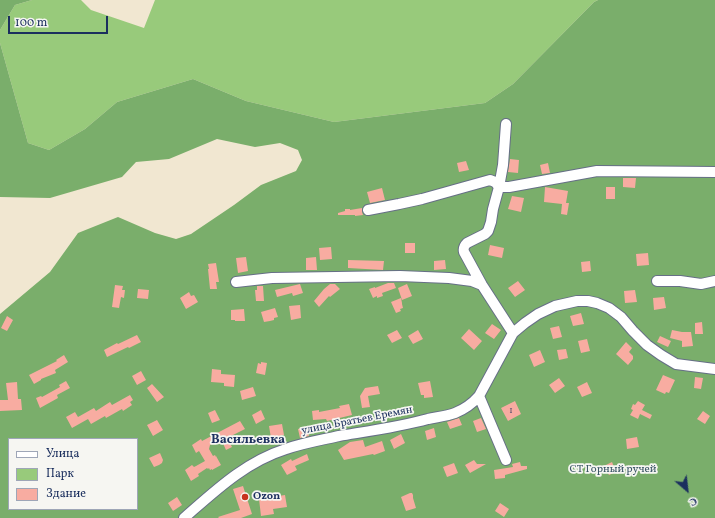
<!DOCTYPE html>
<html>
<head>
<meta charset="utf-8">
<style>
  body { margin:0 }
  #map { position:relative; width:715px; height:518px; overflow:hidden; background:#f1e7d1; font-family:Vollkorn,serif }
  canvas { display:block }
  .legend { position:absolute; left:8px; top:438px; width:130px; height:72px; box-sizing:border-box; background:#f6f6f2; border:1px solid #9ea6b7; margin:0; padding:5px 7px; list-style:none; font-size:12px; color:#1b2f5e }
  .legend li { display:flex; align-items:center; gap:8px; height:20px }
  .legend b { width:20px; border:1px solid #9ea6b7 }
  .north { position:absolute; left:667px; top:470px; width:40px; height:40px; -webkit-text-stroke:3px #f6f6f2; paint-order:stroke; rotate:152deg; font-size:11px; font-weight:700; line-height:16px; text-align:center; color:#1b2f5e }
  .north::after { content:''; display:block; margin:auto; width:14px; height:18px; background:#1b2f5e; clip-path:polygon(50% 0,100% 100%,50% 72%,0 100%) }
  .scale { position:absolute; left:8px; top:16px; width:100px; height:18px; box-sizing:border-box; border:2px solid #1b2f5e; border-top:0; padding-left:5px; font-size:12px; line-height:14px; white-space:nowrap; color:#1b2f5e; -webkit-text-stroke:3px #f6f6f2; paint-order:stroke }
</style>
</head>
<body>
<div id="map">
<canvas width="715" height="518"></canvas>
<ul class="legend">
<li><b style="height:5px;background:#fff"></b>Улица</li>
<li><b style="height:11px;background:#98ca7b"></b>Парк</li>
<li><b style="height:11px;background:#f8aca1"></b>Здание</li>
</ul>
<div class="north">С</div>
<div class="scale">100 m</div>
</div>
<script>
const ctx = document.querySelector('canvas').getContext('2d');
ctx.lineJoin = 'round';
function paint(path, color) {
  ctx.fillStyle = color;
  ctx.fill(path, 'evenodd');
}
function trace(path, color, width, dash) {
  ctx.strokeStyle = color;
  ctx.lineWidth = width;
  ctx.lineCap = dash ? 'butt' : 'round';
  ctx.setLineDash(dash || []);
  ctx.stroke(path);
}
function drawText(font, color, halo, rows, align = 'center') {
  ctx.font = font + ' Vollkorn,serif';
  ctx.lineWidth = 3.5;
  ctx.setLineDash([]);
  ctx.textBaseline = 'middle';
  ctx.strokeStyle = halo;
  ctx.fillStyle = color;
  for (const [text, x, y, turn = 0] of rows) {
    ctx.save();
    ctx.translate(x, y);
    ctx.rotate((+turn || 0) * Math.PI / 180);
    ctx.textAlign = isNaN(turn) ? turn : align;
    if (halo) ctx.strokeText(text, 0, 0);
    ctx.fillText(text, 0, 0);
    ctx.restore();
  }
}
paint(new Path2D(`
  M32,0H81L91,10L144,28L155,0H598L594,2L513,84L485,103L334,122L246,101L193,79L117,102L85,129L49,150L28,143L0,43V30L15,5Z`), '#98ca7b');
paint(new Path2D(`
  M0,0H32L15,5L0,30Z
  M598,0H715V518H0V314L50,272L78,233L118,217L155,233L176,239L191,234L234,205L261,185L296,171L302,160L298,150L280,143L255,147L217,139L169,159L136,162L122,177L50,198L0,197V43L28,143L49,150L85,129L117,102L193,79L246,101L334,122L485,103L513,84L594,2ZM9,439H137V509H9Z`), '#7aae6b');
paint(new Path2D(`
  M510,159L519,160L518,173L508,172Z
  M466,161L469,170L459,172L457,163Z
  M548,163L550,173L542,174L540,165Z
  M623,178H636L635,188L623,187Z
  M545,187L568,191L566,203H569L567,215L561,214L562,204L544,202Z
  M606,187H615V199H606Z
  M382,188L385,200L370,203L367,192Z
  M512,196L524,198L521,212L508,209Z
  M362,208V212L363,215L355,216V215H338V213L345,211V209H350V210Z
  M405,243H415V253H405Z
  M490,245L504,248L502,258L488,255Z
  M331,247L332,259L320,260L319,248Z
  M648,253L649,265L637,266L636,254Z
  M246,257L248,271L238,273L236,258Z
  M316,257L317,270H306V258Z
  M348,260L384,261L383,270L348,268Z
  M445,260L446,269L434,270V261Z
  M590,261L591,271L582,272L581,262Z
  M216,263L219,282H216L217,289H210L208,269H209L208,264Z
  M518,281L525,290L515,297L508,288Z
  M388,283H394L396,288L382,293L383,296L377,298V296L373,298L369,289L375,287V288Z
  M300,284L303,293L293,296L292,293L277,297L275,290Z
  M330,284H335L340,289L330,297L329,296L319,307L314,301L324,289Z
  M407,284L412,296L402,300L398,288Z
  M115,285L123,286L122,290H125L124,298L121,297L119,308L112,307Z
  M257,286H263L264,301H256L255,290H257Z
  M138,289L149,290L148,299L137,298Z
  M635,290L637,302L625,303L624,291Z
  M189,292L191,296L194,295L198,302L186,309L180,298Z
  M664,297L666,308L654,310L653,298Z
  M401,298L402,303V304L403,308L400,309L401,311L396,313L391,302Z
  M300,305L301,318L291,320L289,306Z
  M275,308L278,317L274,318V320L270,321L264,322L261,312Z
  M244,309L245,321H235V320H231V310Z
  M581,313L584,324L573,326L570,316Z
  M7,316L13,320L7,331L1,328Z
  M702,322L703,334H695V323Z
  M492,324L501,330L494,339L485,333Z
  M559,326L562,337L553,339L550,328Z
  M469,329L482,341L474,350L461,338Z
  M397,330L402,338L392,343L387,335Z
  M418,330L423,339L413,344L408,336Z
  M672,330L682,332H691L693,346L682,347V341L670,338Z
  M137,335L141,342L129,348L128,347L107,357L104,350L117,343L118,344Z
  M660,336L671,341L668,347L657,342Z
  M587,339L590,351L581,353L578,341Z
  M626,342L632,348L629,352L633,356V359L628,365L616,354Z
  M566,349L568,358L559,360L557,350Z
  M540,350L545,362L534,367L529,355Z
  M64,355L68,362L55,370L56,373L41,379V380L34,384L29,375L57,361L56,360Z
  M261,362L267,363L265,375L256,373L258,363L261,364Z
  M212,369L221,370V374L235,375L234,387L224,386V383L211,382Z
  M141,371L146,380L137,385L132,376Z
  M663,375L675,380L669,393L666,392L665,394L656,390Z
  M695,377L703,378L701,389L694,388Z
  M559,378L565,386L555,393L549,385Z
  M66,381L70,388L57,395L58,398L40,408L36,398L41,396L42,397L60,387L59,385Z
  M430,381L433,397L424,398V395H421L418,383Z
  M17,382L18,399H21L22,410L0,411V400H8L6,383Z
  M587,382L592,393L582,397L577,387Z
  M152,384L164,397L157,402L147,388Z
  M378,386L380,394L368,396L370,407L362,408L360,396L365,388Z
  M253,387L256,396L242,400L240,391Z
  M130,395L133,400L130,402L132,405L123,411L122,409L106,418L105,416L91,424L88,419L72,428L66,417L75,412L78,417L94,408L96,411L110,402L112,405Z
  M515,401L521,414L508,421L501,408Z
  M638,401L645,405L642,410L652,415L650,419L640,414L638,419L630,415L633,410L631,409L633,404L635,405Z
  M349,404L352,415L327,421L326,419L313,420L312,411L319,410V412L340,408L339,406Z
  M215,410L220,420L212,423L208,413Z
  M261,410L265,419L256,424L252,415Z
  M703,411L710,416L705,424L697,419Z
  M459,418L462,425L450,429L447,422Z
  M481,418L486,429L477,432L473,421Z
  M157,420L163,430L153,436L147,425Z
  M240,421L245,429L227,438L232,447L226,450L221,439L210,445L209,449L213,456L215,455L216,457V456L221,465L212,470V469L210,470L209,468L208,469L207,468L198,474L199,476L191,481L185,470L192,465L194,467L196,466L205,461L199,451L196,453L192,445L201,439L202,441Z
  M282,424L284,435L271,438L269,426Z
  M306,427L309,436L300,438L298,429Z
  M434,428L436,437L427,440L425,431Z
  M401,434L405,443L394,449L390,440Z
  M637,437L639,447L627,449L626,439Z
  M363,440L365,447L382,441L385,451L374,455L373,454L344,460L338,450L350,442Z
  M160,453L163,460L162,463L159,465L154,467L149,458Z
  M307,454L309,460L295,466L297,470L287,475L281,465L291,459L292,461Z
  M474,460L477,464H486L470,473L465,465Z
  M520,462L521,466H527V469L505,475V478L495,479L494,470L513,467L512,464Z
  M612,462L616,472L609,475L604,466Z
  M454,463L458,473L447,477L443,467Z
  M243,486L252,514L241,518H219L218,517L240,510L233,489Z
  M410,493H412L413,495V498L416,508L406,511L401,497Z
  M285,495L287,507L273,509L274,514L261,516L259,499Z
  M177,497L182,505L173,511L168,503Z
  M500,503L509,509L504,517L495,511Z`), '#f8aca1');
const minor = new Path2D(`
  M506,124L503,165L499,187L493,209L491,222L488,231L485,234L467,243C464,246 463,248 464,252L482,285L513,333
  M368,210L399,204L422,199L490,180L495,182L499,187H509L597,171L715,172
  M657,281H680L701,284L715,281
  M236,282L272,278L400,276L449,278L472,281L482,285
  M479,396L506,460
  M184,518C215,491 245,462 286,449C303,443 321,440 339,436C369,431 399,427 428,419C437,417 447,416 455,413C465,409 472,404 479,396L513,333L525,323L538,314L555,306L577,301H588L597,303L609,308L621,317L633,331L647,345L661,355L676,364L715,369`);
trace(minor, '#666f86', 12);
trace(minor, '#fff', 10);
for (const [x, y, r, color] of [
  [245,497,4,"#c8321e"]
]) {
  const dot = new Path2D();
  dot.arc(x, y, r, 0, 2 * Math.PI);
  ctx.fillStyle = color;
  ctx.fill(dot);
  trace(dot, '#f6f6f2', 1.5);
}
drawText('9px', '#524e6f', null, [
  ["1",511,411]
]);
drawText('11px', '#1b2f5e', '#f6f6f2', [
  ["улица Братьев Еремян",357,421,-11]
]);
drawText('11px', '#3a5665', '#f6f6f2', [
  ["СТ Горный ручей",613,470]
]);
drawText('bold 11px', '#1b2f5e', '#f6f6f2', [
  ["Ozon",253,497]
], 'left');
drawText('bold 13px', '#1b2f5e', '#f6f6f2', [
  ["Васильевка",248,441]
]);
</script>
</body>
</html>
